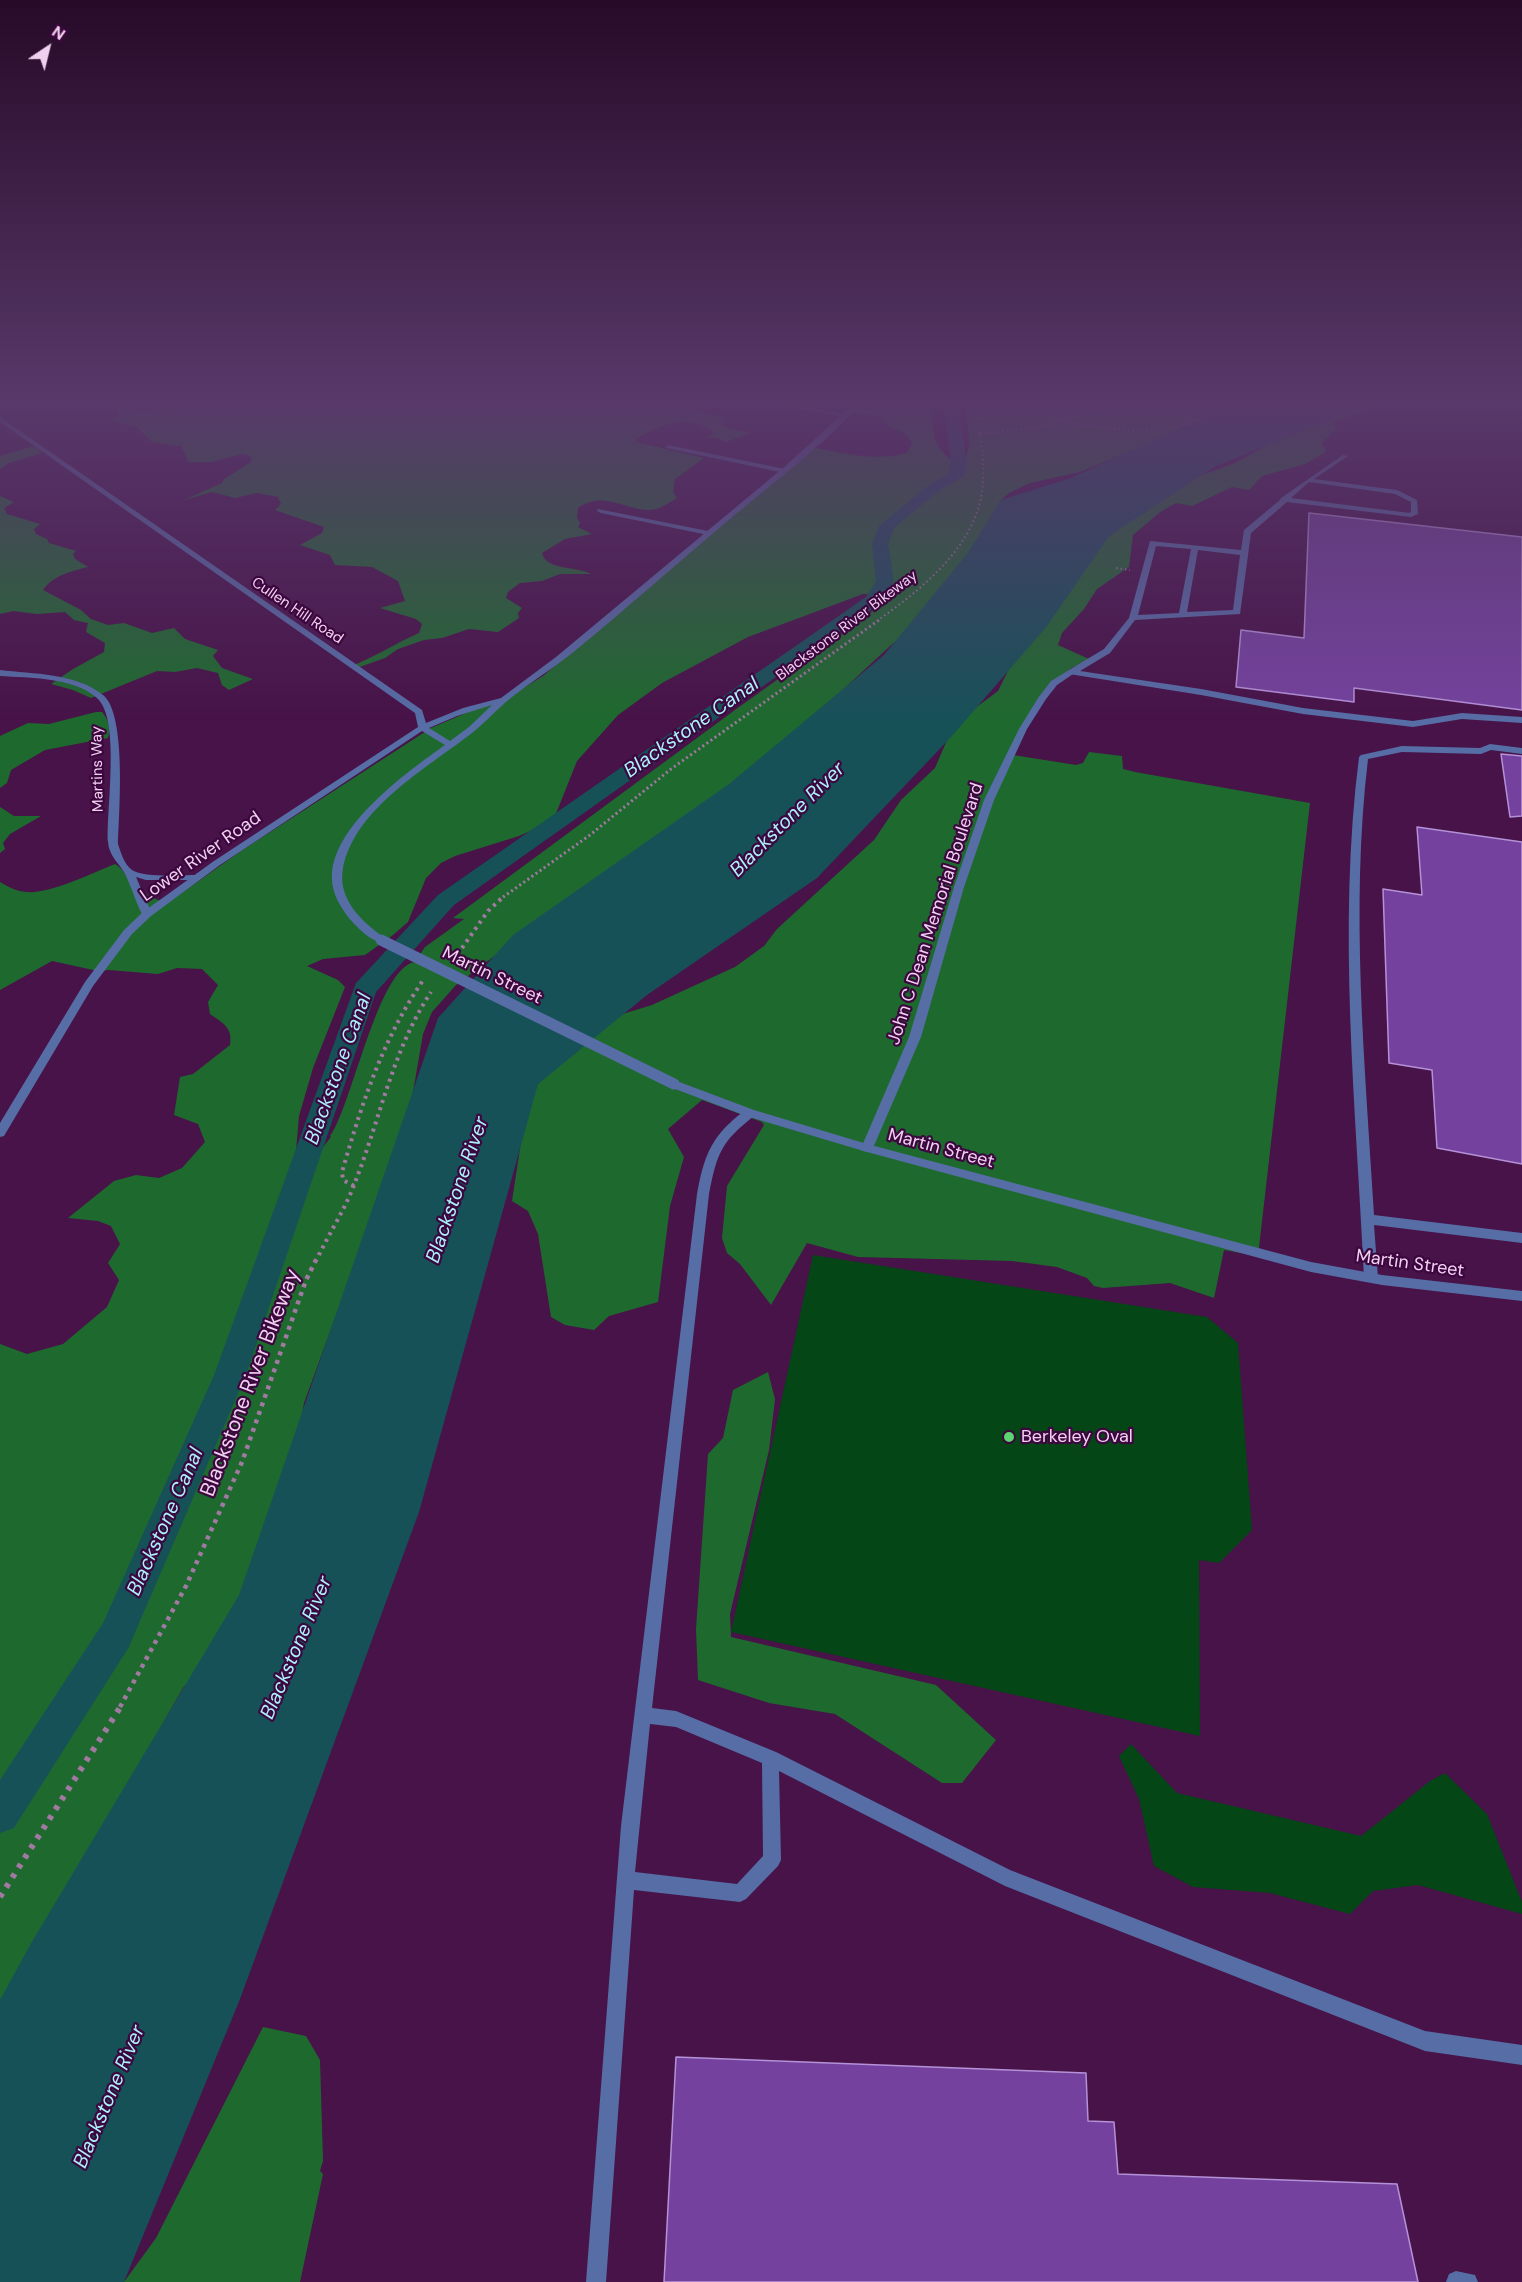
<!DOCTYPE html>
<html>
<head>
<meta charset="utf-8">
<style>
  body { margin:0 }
  #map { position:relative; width:1522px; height:2282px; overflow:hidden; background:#471348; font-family:"DM Sans",sans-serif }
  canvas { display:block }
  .north { position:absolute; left:18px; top:18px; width:60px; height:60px; -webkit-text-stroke:4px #3c063e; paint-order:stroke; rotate:35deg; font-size:16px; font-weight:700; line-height:24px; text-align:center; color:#f1d1f0 }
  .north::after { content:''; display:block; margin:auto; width:21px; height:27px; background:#f1d1f0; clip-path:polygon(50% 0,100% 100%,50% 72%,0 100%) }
</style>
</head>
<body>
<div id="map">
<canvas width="1522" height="2282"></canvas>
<div class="north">N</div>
</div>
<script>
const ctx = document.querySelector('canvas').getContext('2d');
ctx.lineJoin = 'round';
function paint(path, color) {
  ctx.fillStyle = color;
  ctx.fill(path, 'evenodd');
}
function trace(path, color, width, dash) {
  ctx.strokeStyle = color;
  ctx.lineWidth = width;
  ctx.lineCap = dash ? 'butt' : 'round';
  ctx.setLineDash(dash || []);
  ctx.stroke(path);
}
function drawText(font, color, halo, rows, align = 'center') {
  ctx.font = font + ' "DM Sans",sans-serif';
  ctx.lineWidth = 4.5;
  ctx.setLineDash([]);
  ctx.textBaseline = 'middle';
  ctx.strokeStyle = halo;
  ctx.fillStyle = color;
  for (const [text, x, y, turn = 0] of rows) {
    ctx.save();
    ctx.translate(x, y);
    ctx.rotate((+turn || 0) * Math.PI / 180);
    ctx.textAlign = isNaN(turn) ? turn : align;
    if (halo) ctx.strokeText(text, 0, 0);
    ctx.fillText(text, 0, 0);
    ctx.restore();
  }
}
paint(new Path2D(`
  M813,1255L1207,1317L1238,1343L1252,1530L1219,1563L1199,1560L1200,1736L731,1632Z
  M1131,1744L1177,1793L1361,1836L1430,1781L1445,1773L1487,1814L1522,1902V1914L1418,1885L1373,1891L1350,1914L1270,1893L1193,1887L1154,1866L1139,1799L1119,1756Z`), '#044616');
paint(new Path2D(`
  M169,402H697L694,403L693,410L722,417L725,419L722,425L728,428L751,433L725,442L718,438H707L714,432C689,412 659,425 636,439L637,442L704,458L675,479L673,492L677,498C670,502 663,507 656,509C631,515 606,488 578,508L577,518L580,523L578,527L592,534L565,539L542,553C546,571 578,566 591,574H560L542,581L520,583L508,592L506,598L522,608L518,613L519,618L498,632L469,629L442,638L424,640L398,649L385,658L354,669L351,666C375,657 396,643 419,633L422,624L416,619L380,608L405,601L398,581L372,567L335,565L330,555L300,545L322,533L324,527L275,510L281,504L278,497L257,493L235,498L212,492L184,500L222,483L224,479L251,462V456L242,454L211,462H189L181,446L152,442L137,427L109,421L120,415L117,410L123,406C136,413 159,414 169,402Z
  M859,402H933C931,429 932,452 960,464C978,448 964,422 965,402H1250L1080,472L1030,483L1009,493L1000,501L994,525L928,615L890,646L723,801L505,948L456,985L432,1012L423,1034L409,1115L304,1403L285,1513L235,1628L183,1688L102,1830L0,2053V1344L27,1354L63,1344L107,1307L119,1280L108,1263L120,1244L111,1226L98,1221L68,1218L114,1181L136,1175L159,1178L182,1168L205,1142L198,1124L174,1115L180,1077L193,1074L230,1045C233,1028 223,1023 210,1014L208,1002L218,985L202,969L177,968L158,974L109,970L98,971L52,961L0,990V882C8,887 16,891 26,892C51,894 92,873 115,864C123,868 125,876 131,882C140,891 157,902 169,902L241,851L431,728L520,690L543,676L811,447C843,453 874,462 907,453L912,443L905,433L889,426L880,417L849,412ZM863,594H872L879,599L871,613L739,707L453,918L464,919L425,947L415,962C378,967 352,1106 330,1136L331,1137L316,1156L301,1163L296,1151L299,1116L313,1068L345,987L338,980L307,966L323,959L365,955L393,935L408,922L426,878L441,863L455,856L519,836L553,821L577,761L618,715L662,683L748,637Z
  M1353,402H1380L1366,410L1334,422L1337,428L1322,443L1326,452L1305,464L1262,476L1249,490L1232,487L1192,506L1176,503L1160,512L1133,535L1129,567L1097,589L1084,609L1062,633L1058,645L1089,659L1070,669L1042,697L1013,755L1076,765L1083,763L1089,752L1122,756L1123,769L1135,772L1310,803L1258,1256L1224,1250L1214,1298L1170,1283L1103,1288L1094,1286L1087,1278L1057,1267L1012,1261L858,1257L807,1243L771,1305L740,1264L727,1253L722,1238L727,1186L764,1125L762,1122L702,1100L668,1129L684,1157L670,1206L658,1302L609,1316L594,1330L565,1325L551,1317L538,1234L528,1211L512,1201L528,1096L574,1041L603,1020L652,1005L735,967L764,946L777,929L874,840L901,800L935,768L954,724L998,691L1018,651L1069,565L1183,482L1235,463L1289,433Z
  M34,446L42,453L9,463L0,469V456Z
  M0,496L14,502L4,508L7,514L40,524L34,529L36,534L47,539L49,543L76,551L73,554L75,559L88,567C72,571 52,576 43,590L81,610L91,619L108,625L124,623L152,633L174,628L185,639L218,650L213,656L222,668L253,679L229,690L222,685L218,673L197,668L175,672L157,671L91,698L73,690L51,684L73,669L104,652L105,643L86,632L88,623L74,620L65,612L37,614L13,611L0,614Z
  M96,712H102C108,719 111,728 108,738L45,750L11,770L7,783L0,788V736L28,723L49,724Z
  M0,807L14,816H41L10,834L3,843L5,849L0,853Z
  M768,1372L775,1399L769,1450L730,1614L731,1637L936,1685L996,1740L962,1783H942L835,1714L769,1703L698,1680L696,1629L708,1454L723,1438L733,1390Z
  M263,2027L306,2036L320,2060L323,2161L320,2171L323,2174L300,2282H124L156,2238Z`), '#1e6a2e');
paint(new Path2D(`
  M1237,402H1362L1349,412L1214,467L1109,536L1047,626L952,736L817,878L647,995L538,1084L419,1512L240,1999L124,2282H0V2000L30,1945L239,1595L438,1018L513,935L729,784L884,655L967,554L1001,500L1071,478Z`), '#175158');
paint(new Path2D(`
  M943,402H957L967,462L964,476L941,489L894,528L888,544L894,581L879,604L454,905L376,992L246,1375L134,1635L129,1647L14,1828L0,1833V1780L103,1623L214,1375L356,983L438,895L866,597L876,581L872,544L879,526L931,483L949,474L951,462Z`), '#175158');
const building = new Path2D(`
  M1309,513L1522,537V710L1354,688V702L1236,687L1241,630L1304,638Z
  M1501,754L1522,756V816L1510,817Z
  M1417,827L1522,842V1164L1437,1148L1432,1070L1389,1063L1383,889L1422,895Z
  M676,2057L1086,2073L1088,2121L1114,2122L1118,2174L1397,2184L1418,2282H664Z`);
paint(building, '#74429e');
trace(building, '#b591d8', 1.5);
trace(new Path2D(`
  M1061,420C1112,431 1182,443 1223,402
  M980,434L1040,427L1112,402
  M1116,568L1130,570
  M877,621C919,591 970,551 981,498C987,466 980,433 975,402`), '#a279a2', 2, [1.5, 3]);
trace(new Path2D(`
  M499,900L590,835L671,769L879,620`), '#a279a2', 3, [2, 3]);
trace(new Path2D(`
  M462,948L488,911L501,899
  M354,1186L343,1180L342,1172C362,1103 383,1038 424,979
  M319,1255C330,1232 345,1209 354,1185C380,1120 392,1051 431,992`), '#a279a2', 4, [3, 4.5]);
trace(new Path2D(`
  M120,1707L186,1586L242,1462L306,1280L319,1254`), '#a279a2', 4.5, [4, 5]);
trace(new Path2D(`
  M0,1897L121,1706`), '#a279a2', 6, [4.5, 7]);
paint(new Path2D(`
  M1343,455L1348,456L1314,479L1397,490L1417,500L1418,514L1411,517L1287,502L1251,533L1240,614L1135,620L1110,653L1080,671L1201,689L1303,708L1413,721L1462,713L1522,717V723L1462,719L1413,727L1303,714L1201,695L1069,674V670L1104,649L1129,618L1150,541L1241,550L1244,530L1280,500L1281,498ZM1309,482L1395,494L1411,502V511L1410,513L1291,498ZM1156,546L1191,549L1179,613L1138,615ZM1198,550L1240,555L1233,610L1187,612Z
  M1490,744L1522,748V754L1491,750L1481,754L1402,752L1368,759C1350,910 1365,1063 1374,1215L1522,1233V1243L1374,1225L1378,1278L1376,1282H1366L1364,1278C1356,1105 1337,930 1359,757L1361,755L1402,746L1480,748Z
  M750,1109L756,1113L754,1116C721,1142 717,1153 709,1194L652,1708L676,1711L776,1752L1010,1870L1425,2031L1522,2045V2065L1425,2051L1005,1886L779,1771L781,1860L778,1866L746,1899L740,1902L634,1890L606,2282H586L621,1826L697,1194C702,1166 708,1142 731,1122C736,1117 743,1111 750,1109ZM650,1724L676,1727L762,1763L763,1856L737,1884L635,1872Z
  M1456,2271L1475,2275L1478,2282H1446L1449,2274Z`), '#576da6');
paint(new Path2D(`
  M761,402H774L849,415L846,417Z
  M668,445L785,469L788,471L785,473L666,448L665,447Z
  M598,509L708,531L712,533L708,535L601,513L597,511Z
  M0,670C33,674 76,673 103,695C127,714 119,813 118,844C121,853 124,864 132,870C144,878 181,875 196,875L200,876V880H146L136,877L152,914L151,916H143C136,903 132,888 125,874C119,863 109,856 108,842C106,812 121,719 97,698C73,677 30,678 0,676Z
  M1069,670L1076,672L1057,685L1046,699L1027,729L994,800L964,887L921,1037L873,1148L867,1152L863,1151L861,1148L909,1037L954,887L984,800L1019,729L1038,698L1051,681Z`), '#576da6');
paint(new Path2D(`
  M856,402H862C823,446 774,482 730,519C676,564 625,610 571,654C552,669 531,682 512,697C498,708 486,722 472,733C427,768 355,808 343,868C337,899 362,922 385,938L386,940L385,942C372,944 356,926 348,917C340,906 332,893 332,879C330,827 407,772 445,745L422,731L220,865L151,916L132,934L93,986L4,1136L0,1137V1123L85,982L124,930L143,912L214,861L418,727L415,713L0,422V417L422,710L426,723L463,708L501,698L556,657L783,468ZM492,705L469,727L450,741L429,728L457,716Z
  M674,1080L754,1110L867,1144L1311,1262L1382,1275L1522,1291V1301L1382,1285L1311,1272L867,1152L746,1116L670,1087L668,1084L670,1081Z`), '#576da6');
trace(new Path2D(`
  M381,940L674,1084`), '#576da6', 11);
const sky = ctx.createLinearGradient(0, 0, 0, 721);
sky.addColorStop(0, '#270a28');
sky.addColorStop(0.56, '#58396a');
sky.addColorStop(1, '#58396a00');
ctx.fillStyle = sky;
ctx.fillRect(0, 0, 1522, 721);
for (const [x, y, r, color] of [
  [1009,1437,6,"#5ad56f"]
]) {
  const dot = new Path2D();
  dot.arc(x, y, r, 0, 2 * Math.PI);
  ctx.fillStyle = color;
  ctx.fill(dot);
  trace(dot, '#3c063e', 2);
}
drawText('15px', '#f1d1f0', '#3c063e', [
  ["Cullen Hill Road",297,611,34],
  ["Blackstone River Bikeway",847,626,-37],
  ["Martins Way",98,769,-91]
]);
drawText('18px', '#f1d1f0', '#3c063e', [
  ["Lower River Road",201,857,-35],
  ["John C Dean Memorial Boulevard",936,914,-72],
  ["Martin Street",492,976,26],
  ["Martin Street",941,1149,15],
  ["Martin Street",1410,1264,8]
]);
drawText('18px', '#f1d1f0', '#3c063e', [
  ["Berkeley Oval",1021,1437]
], 'left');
drawText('italic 20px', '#aaf1fb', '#3c063e', [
  ["Blackstone Canal",692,728,-35],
  ["Blackstone River",788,820,-45],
  ["Blackstone Canal",339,1069,-70],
  ["Blackstone River",458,1190,-71],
  ["Blackstone Canal",166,1522,-66],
  ["Blackstone River",297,1648,-67],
  ["Blackstone River",110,2097,-67]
]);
drawText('21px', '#f1d1f0', '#3c063e', [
  ["Blackstone River Bikeway",251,1383,-69]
]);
</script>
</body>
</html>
